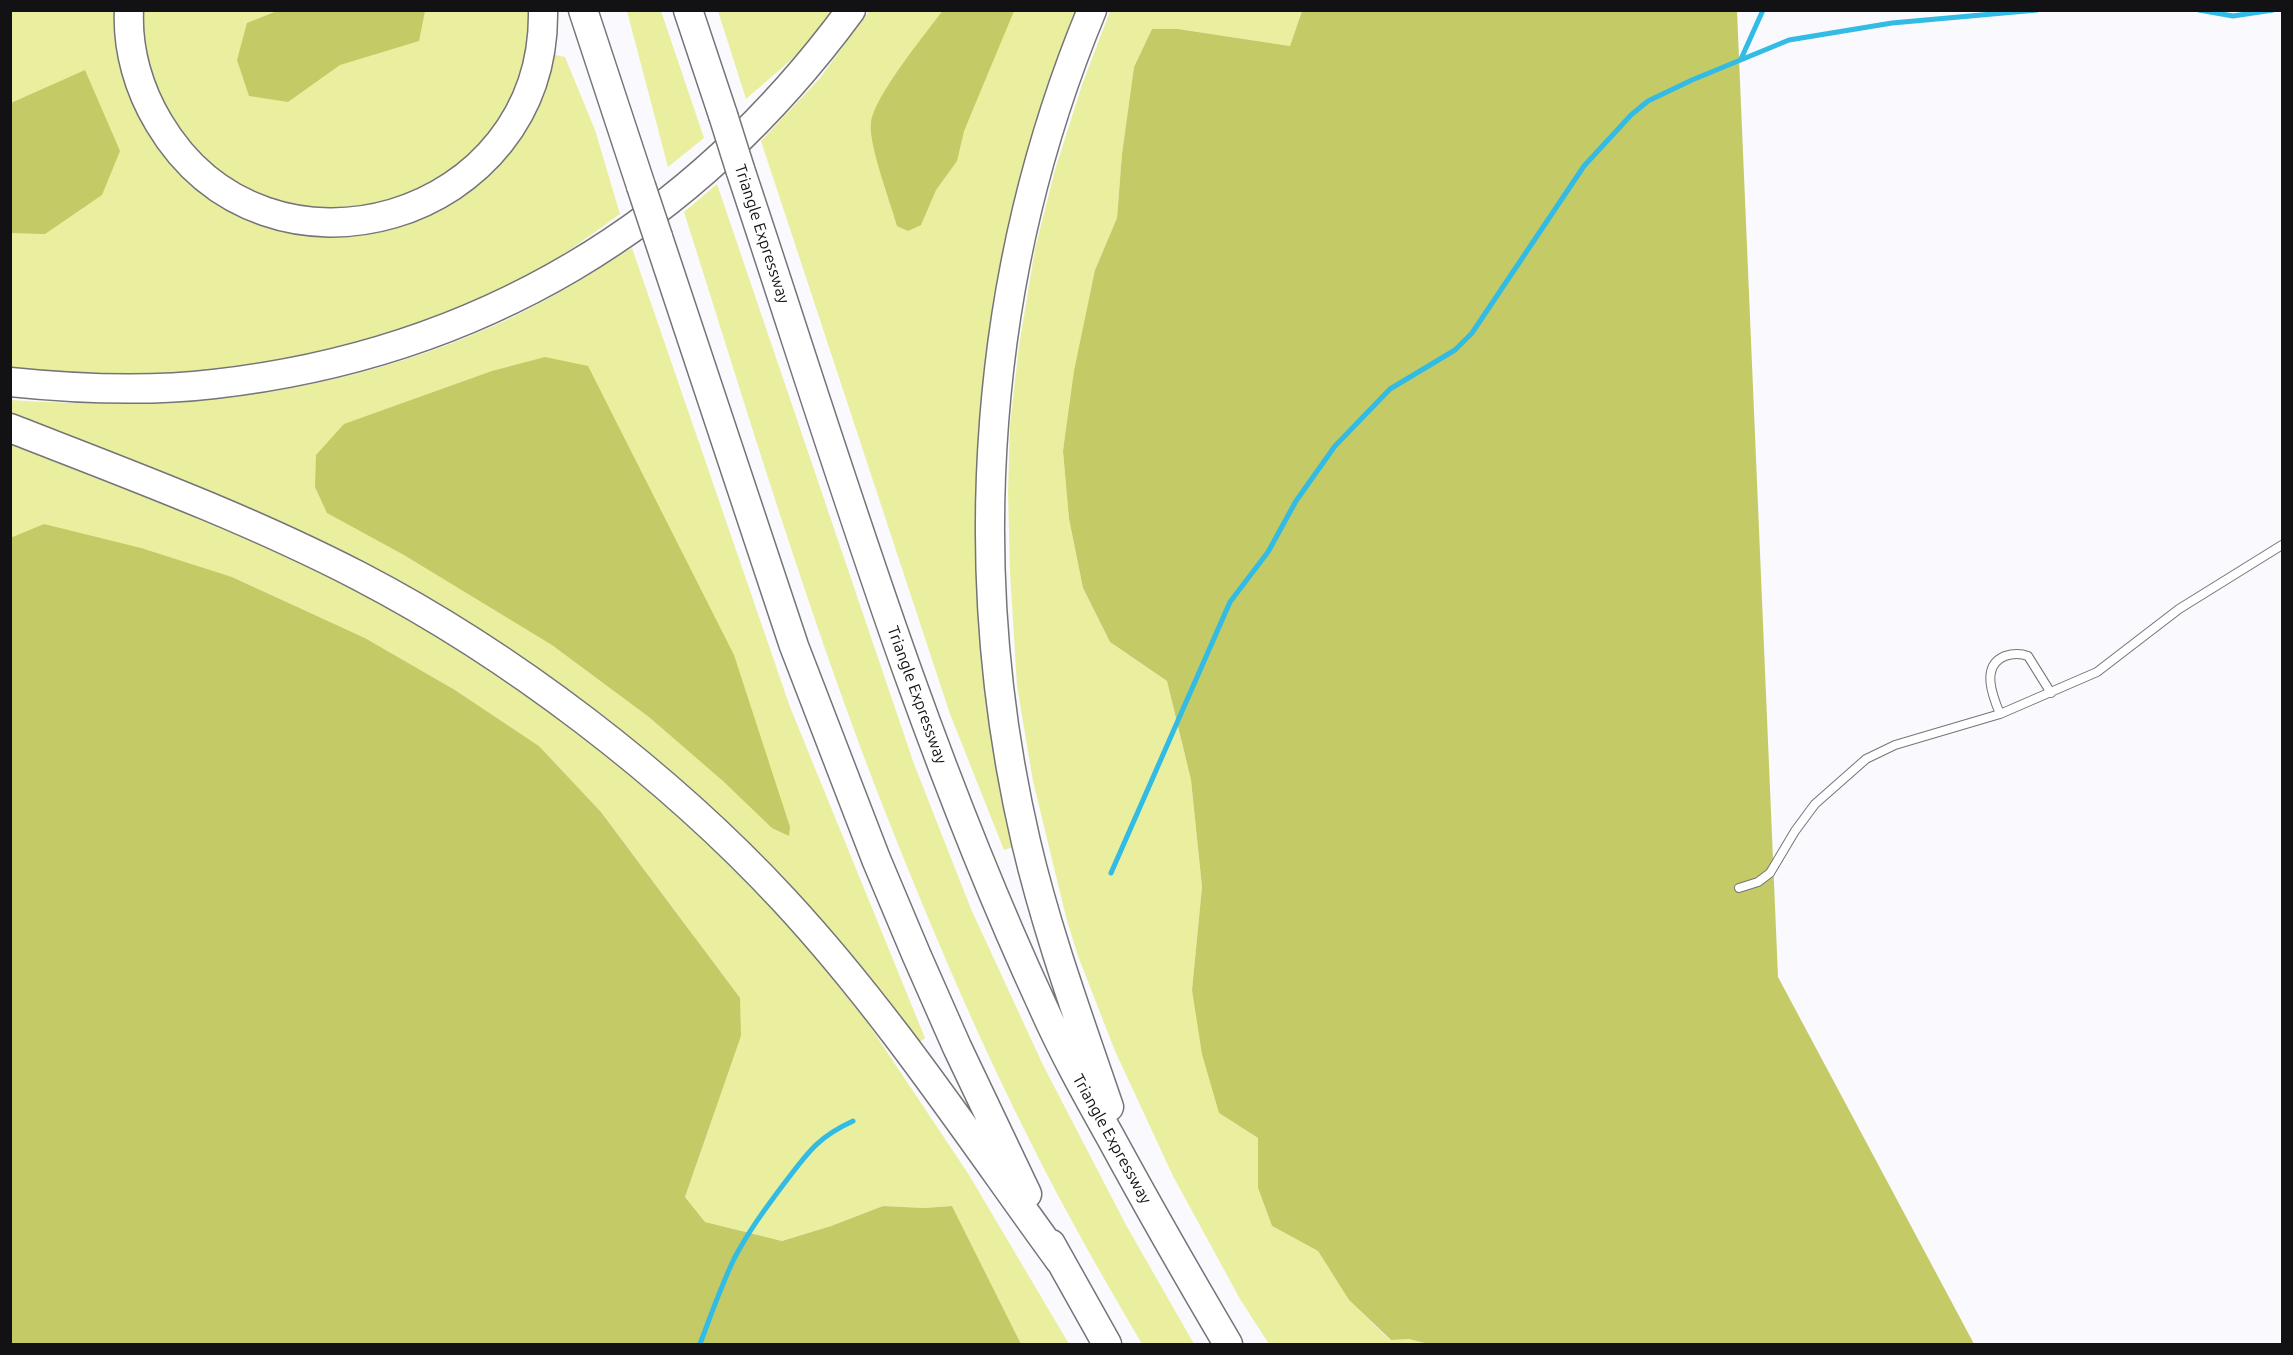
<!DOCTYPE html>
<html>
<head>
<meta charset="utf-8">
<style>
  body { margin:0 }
  #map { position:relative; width:2293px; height:1355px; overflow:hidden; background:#f9f9fe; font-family:Ubuntu,sans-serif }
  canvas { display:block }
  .frame { position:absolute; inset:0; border:12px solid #121214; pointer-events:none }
</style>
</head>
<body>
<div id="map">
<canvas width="2293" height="1355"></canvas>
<div class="frame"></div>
</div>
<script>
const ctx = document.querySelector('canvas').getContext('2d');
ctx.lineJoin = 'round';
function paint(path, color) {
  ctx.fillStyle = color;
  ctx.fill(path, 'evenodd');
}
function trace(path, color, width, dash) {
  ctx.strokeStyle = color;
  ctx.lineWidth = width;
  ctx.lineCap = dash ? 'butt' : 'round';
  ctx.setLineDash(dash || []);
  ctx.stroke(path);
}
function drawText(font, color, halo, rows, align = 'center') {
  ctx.font = font + ' Ubuntu,sans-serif';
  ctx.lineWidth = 6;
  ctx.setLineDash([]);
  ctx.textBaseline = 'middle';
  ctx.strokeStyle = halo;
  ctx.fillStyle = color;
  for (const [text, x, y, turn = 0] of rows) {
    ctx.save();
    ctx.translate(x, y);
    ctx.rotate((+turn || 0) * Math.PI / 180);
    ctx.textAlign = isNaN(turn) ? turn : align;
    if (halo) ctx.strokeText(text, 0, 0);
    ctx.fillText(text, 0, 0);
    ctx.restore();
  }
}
paint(new Path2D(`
  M531,10L524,71L506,117L437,184L387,205L341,213L256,195L219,174L187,145L146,71L140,11Z
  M11,11H117L147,128L180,170L214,197L251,218L299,232L348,234L391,228L440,209L480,182L515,143L540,98L551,54L565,57L595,130L620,214C580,243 539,273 493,294C451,313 406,328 361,341C344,346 326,353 309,357C218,376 102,381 11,368Z
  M627,11H661L704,138L668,167Z
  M718,11H834L807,46L746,99Z
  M869,11H1082L1036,136L981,623L987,709L1016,846L1004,850L950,714L761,141L820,78Z
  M1110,11H1302L1290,46L1178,29H1152L1134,67L1122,154L1117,218L1095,270L1063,451L1069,519L1083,588L1110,642L1167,681L1191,780L1202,887L1192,990L1219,1113L1258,1138V1188L1272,1226L1318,1251L1349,1300L1390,1340L1409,1339L1428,1344H1269L1240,1299L1173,1176L1115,1051L1078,956L1066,917L1033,781L1017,686L1010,572L1008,492L1010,425L1019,346L1035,249L1055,170L1082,85Z
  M717,184L914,764L971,909L1043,1065L1126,1225L1194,1344H1142C1104,1279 1066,1213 1032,1145C985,1052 943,956 904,859C818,648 753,429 684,212Z
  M632,248L790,707L925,1038L916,1045L577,701L11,415L10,400C184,412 338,395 498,324C545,303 589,275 632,248Z
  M10,441L185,510L298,558L398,611L502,676L585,736L723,854L799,937L867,1022L969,1175L1069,1344H1021L952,1206L924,1208L883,1206L831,1226L782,1241L705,1222L685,1197L741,1036L693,935L601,812L539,746L455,690L365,638L232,577L44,524L11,538Z`), '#e9ef9e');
paint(new Path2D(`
  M943,10L1014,11L964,131L957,161L936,190L921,225L908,231L897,226C891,203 868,144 871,123C874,96 925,35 943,10Z
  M277,11V10L425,11L419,41L340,65L288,102L249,96L237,60L247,23Z
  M1302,11H1737L1778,977L1974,1344H1428L1409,1339L1391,1340L1349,1300L1318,1251L1272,1226L1258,1188V1138L1219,1113L1202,1054L1192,990L1202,887L1191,780L1167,681L1110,642L1083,588L1069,519L1063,451L1074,371L1095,270L1117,218L1122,154L1134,67L1152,29H1178L1290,46Z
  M85,70L120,151L102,195L45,234L11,233V103Z
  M545,357L588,366L734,655L790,827L789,836L772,828L723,781L649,717L552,645L404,555L327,513L315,487L316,455L344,424L492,371Z
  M44,524L141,548L232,577L365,638L455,690L539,746L601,812L740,998L741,1036L685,1197L705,1222L782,1241L831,1226L883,1206L924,1208L952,1206L1021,1344H11L10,538Z`), '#c4ca65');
trace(new Path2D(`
  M2199,10L2233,16L2273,10
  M1741,59L1763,10
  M1111,873L1230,602L1268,552L1296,501L1335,446L1390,389L1455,350L1472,333L1584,166L1631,115L1648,101L1692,80L1789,40L1892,23L2037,10
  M700,1344C711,1315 721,1286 734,1259C748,1232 765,1209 783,1185C807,1154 816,1138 853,1121`), '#32bbe4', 5);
const lane = new Path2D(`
  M2000,714C1993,697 1980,666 2005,656C2014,653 2020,653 2028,656L2051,693
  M1739,888L1758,882L1770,873L1795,831L1815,804L1866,759L1895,745L2000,714L2097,672L2179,609L2282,545`);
const highway = new Path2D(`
  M129,10C127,50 139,90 159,123C267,304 547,221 543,10
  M583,10L641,186
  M688,10L723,115
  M1092,10C983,272 962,567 1026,842C1047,932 1079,1019 1109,1107
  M740,169C834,451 918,737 1043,1007C1063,1052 1087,1095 1111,1138C1149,1208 1188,1276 1228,1344
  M658,237L794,646L876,859L916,954L957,1047L1027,1194
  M10,382C78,389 146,392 214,384C480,354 693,225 851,10
  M10,428C128,474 247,518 359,576C511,655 668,775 784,900C887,1011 971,1139 1060,1261
  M1051,1244L1107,1344`);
trace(lane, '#747479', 10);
trace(highway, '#747479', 31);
trace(lane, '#fff', 8);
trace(highway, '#fff', 28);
const highwayBridge = new Path2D(`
  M723,115L740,169
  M641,186L658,237`);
trace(highwayBridge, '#747479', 31, []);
trace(highwayBridge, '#fff', 28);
drawText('16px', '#121214', '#fff', [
  ["Triangle Expressway",762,234,72],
  ["Triangle Expressway",917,695,70],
  ["Triangle Expressway",1112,1139,61]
]);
</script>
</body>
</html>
